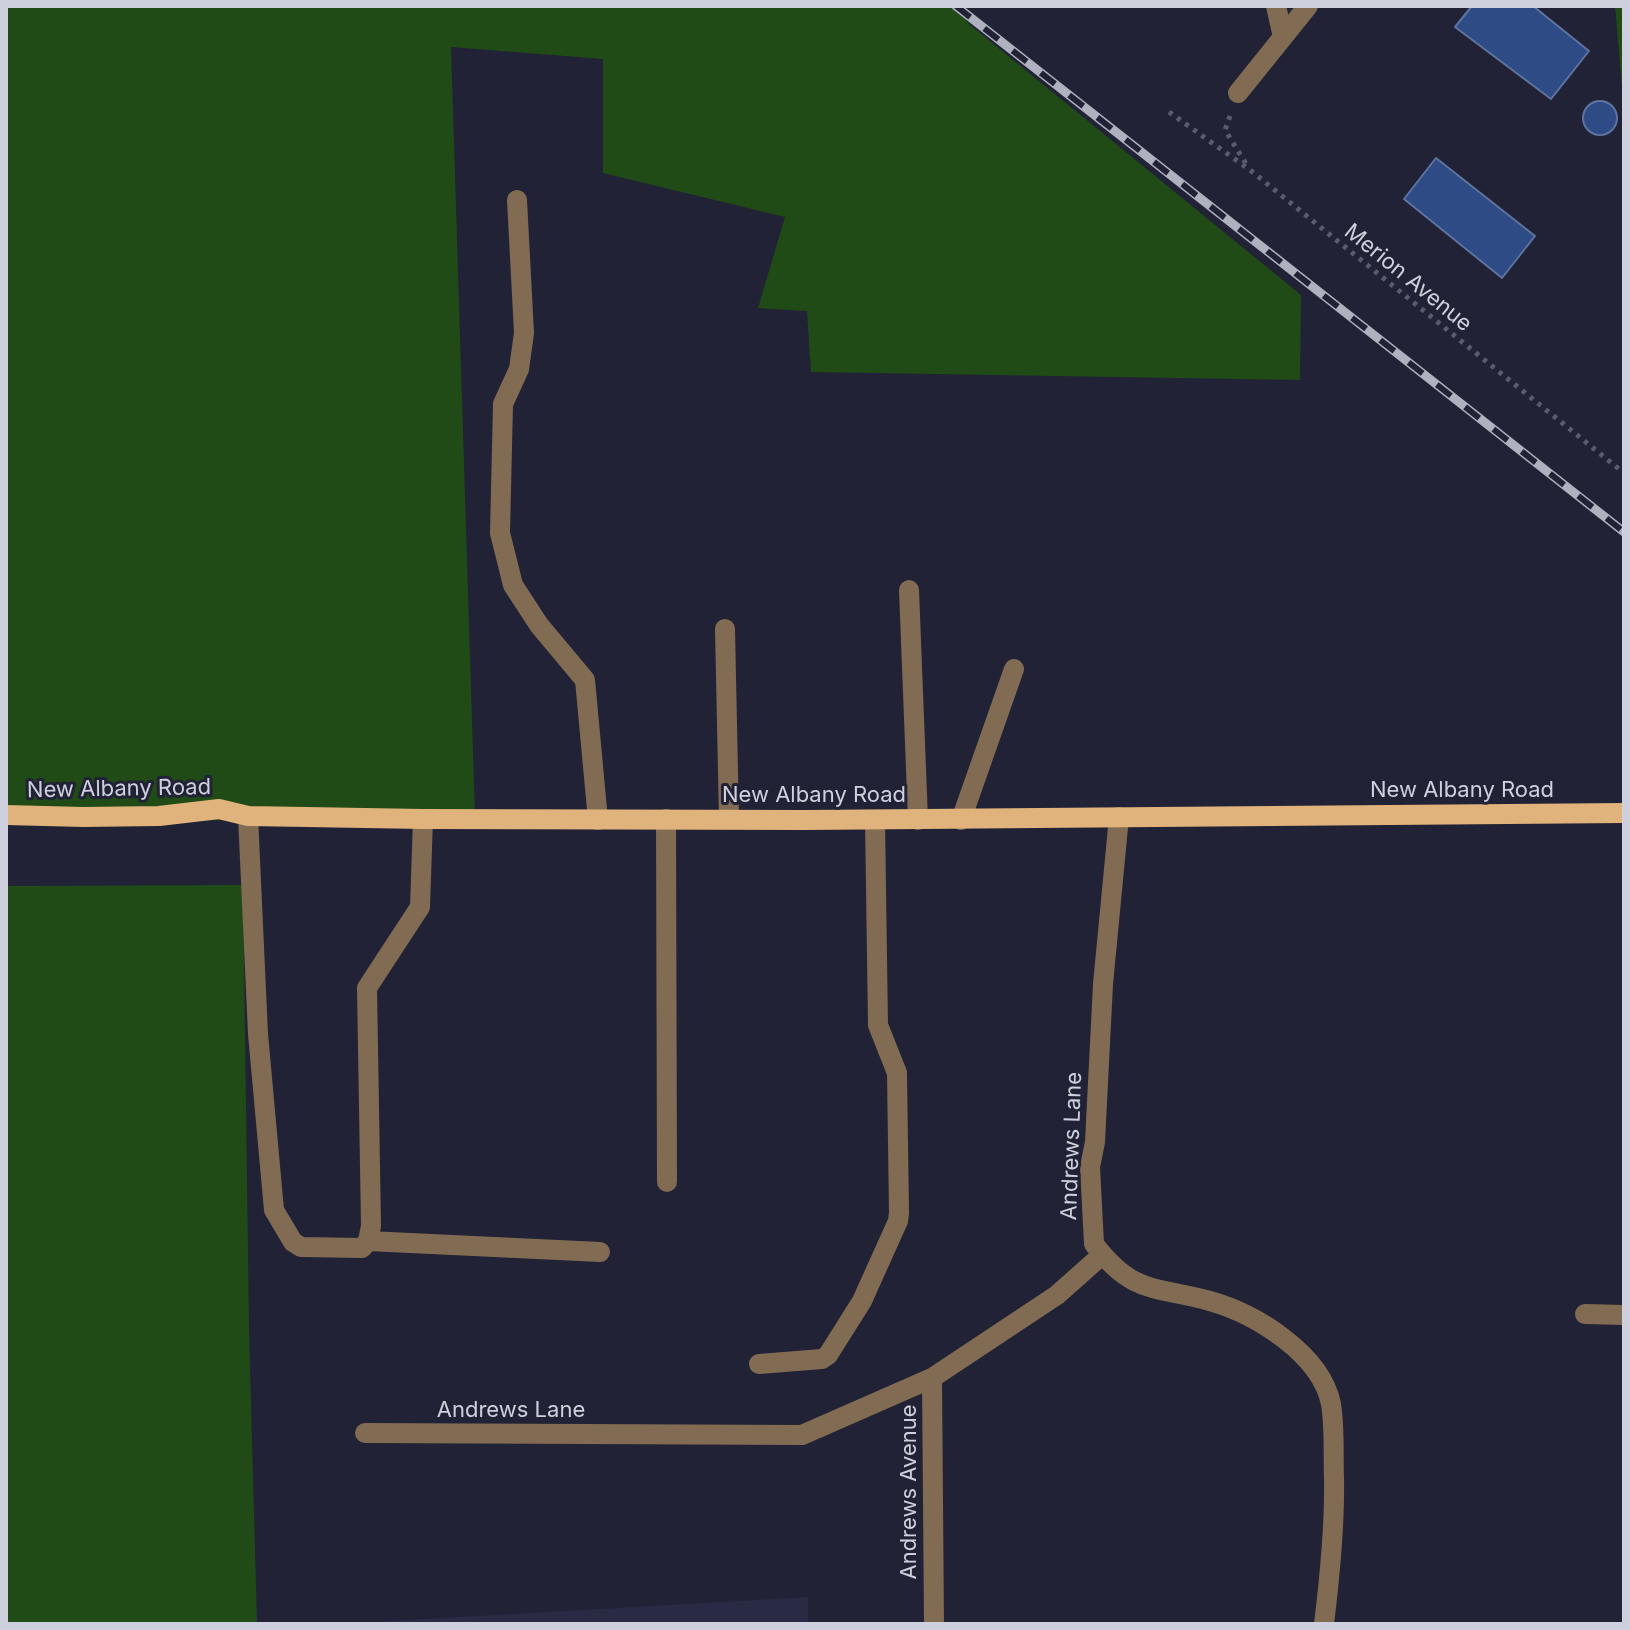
<!DOCTYPE html>
<html>
<head>
<meta charset="utf-8">
<style>
  body { margin:0 }
  #map { position:relative; width:1630px; height:1630px; overflow:hidden; background:#212235; font-family:Inter,sans-serif }
  canvas { display:block }
  .frame { position:absolute; inset:0; border:8px solid #cfd0dd; pointer-events:none }
</style>
</head>
<body>
<div id="map">
<canvas width="1630" height="1630"></canvas>
<div class="frame"></div>
</div>
<script>
const ctx = document.querySelector('canvas').getContext('2d');
ctx.lineJoin = 'round';
function paint(path, color) {
  ctx.fillStyle = color;
  ctx.fill(path, 'evenodd');
}
function trace(path, color, width, dash) {
  ctx.strokeStyle = color;
  ctx.lineWidth = width;
  ctx.lineCap = dash ? 'butt' : 'round';
  ctx.setLineDash(dash || []);
  ctx.stroke(path);
}
function drawText(font, color, halo, rows, align = 'center') {
  ctx.font = font + ' Inter,sans-serif';
  ctx.lineWidth = 6;
  ctx.setLineDash([]);
  ctx.textBaseline = 'middle';
  ctx.strokeStyle = halo;
  ctx.fillStyle = color;
  for (const [text, x, y, turn = 0] of rows) {
    ctx.save();
    ctx.translate(x, y);
    ctx.rotate((+turn || 0) * Math.PI / 180);
    ctx.textAlign = isNaN(turn) ? turn : align;
    if (halo) ctx.strokeText(text, 0, 0);
    ctx.fillText(text, 0, 0);
    ctx.restore();
  }
}
paint(new Path2D(`
  M808,1597V1624H339Z`), '#292b44');
paint(new Path2D(`
  M6,6H955L969,24L1301,295L1300,380L811,372L807,311L758,308L785,217L603,173V59L451,47L475,817L6,823Z
  M1615,6H1624V111Z
  M243,885L249,1329L257,1624H6V886Z`), '#204b16');
const water = new Path2D(`
  M1472,6H1533L1589,51L1551,99L1455,27Z
  M1583 118a17 17 0 1 1 34 0a17 17 0 1 1-34 0Z
  M1436,158L1535,236L1502,278L1404,199Z`);
paint(water, '#2e4b86');
trace(water, '#5e73a0', 2);
trace(new Path2D(`
  M1169,112L1250,170L1624,473
  M1230,116L1225,130L1248,167`), '#5a5b6c', 5, [4, 6]);
trace(new Path2D(`
  M1276,6L1283,37
  M1238,93L1308,6
  M517,200L524,333L519,369L503,404L500,533L513,585L539,625L585,680L598,820
  M909,590L918,820
  M725,629L729,819
  M248,816L258,1034L274,1210L293,1242L301,1247L362,1248L368,1241L371,1226L367,988L420,907L423,819
  M1119,817L1103,984L1095,1142L1090,1167L1094,1244C1133,1295 1155,1286 1210,1301C1256,1314 1321,1354 1331,1404C1335,1429 1333,1453 1334,1478C1335,1527 1330,1575 1324,1624
  M666,819L667,1182
  M961,820L1014,669
  M368,1241L600,1252
  M1585,1314L1624,1315
  M759,1364L822,1359L828,1355L862,1301L898,1221L899,1213L897,1073L878,1025L875,820
  M365,1433L802,1435L932,1378
  M934,1624L932,1378L1057,1295L1102,1255`), '#816b52', 20);
trace(new Path2D(`
  M6,815L83,817L159,816L219,809L248,816L423,819L805,820L1624,813`), '#e0b27c', 20);
const rail = new Path2D(`
  M956,6L1624,532`);
trace(rail, '#b0b1bf', 9);
trace(rail, '#212235', 6, [18]);
drawText('22px', '#cfd0dd', '#212235', [
  ["Merion Avenue",1408,278,39],
  ["New Albany Road",119,789,-1],
  ["New Albany Road",1462,790],
  ["New Albany Road",814,795],
  ["Andrews Lane",1072,1146,-88],
  ["Andrews Lane",511,1410],
  ["Andrews Avenue",909,1492,-90]
]);
</script>
</body>
</html>
